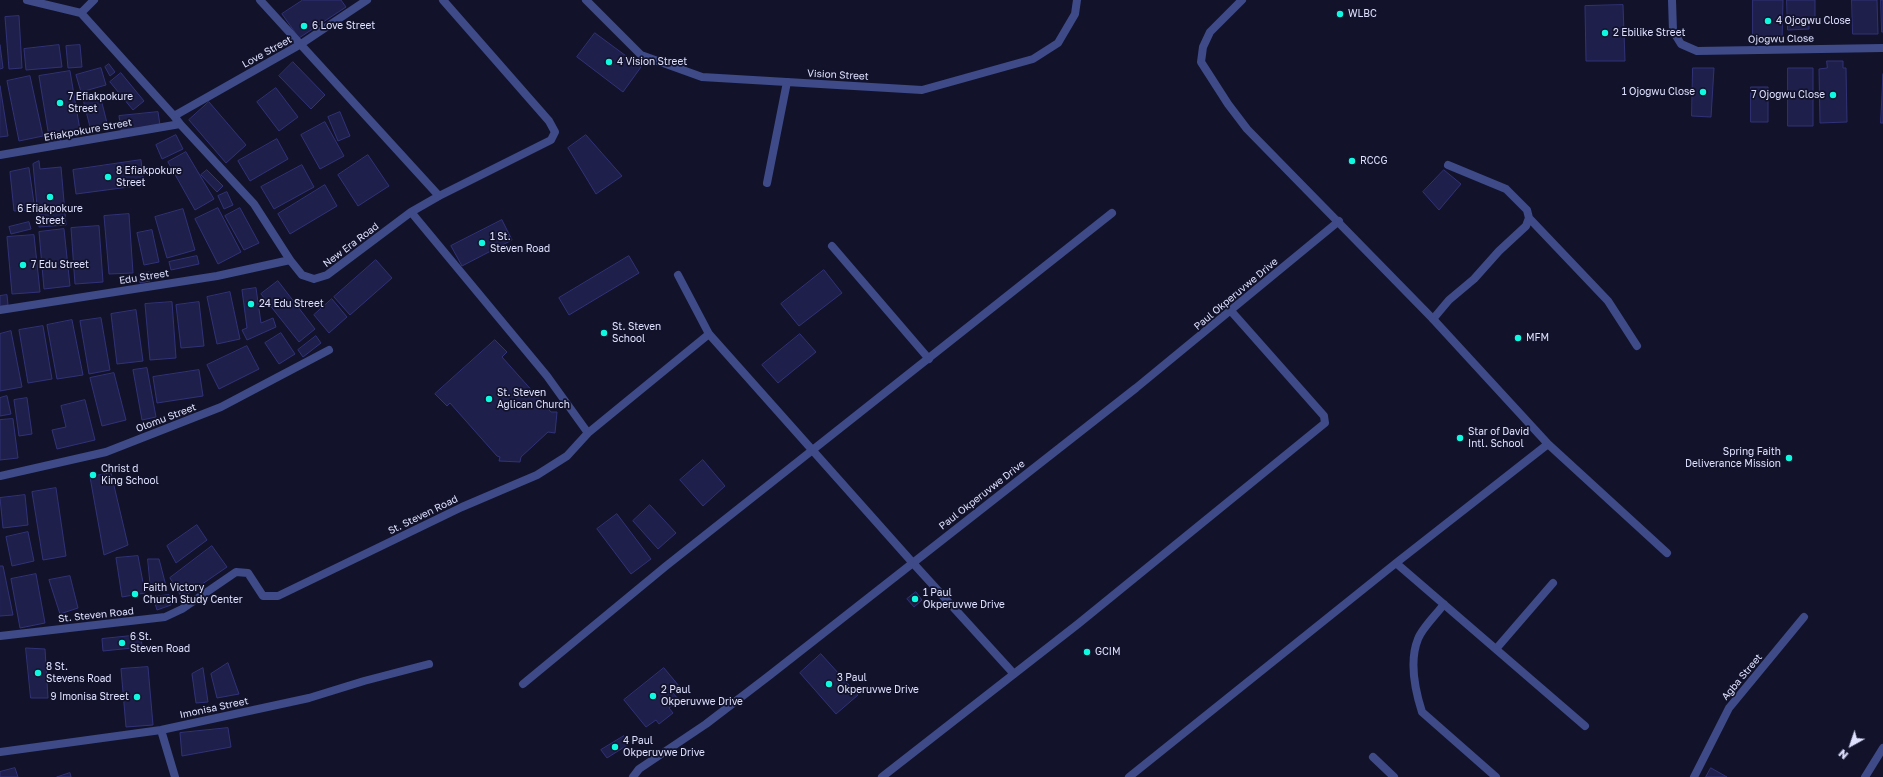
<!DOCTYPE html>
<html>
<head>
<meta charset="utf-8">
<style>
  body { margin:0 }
  #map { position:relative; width:1883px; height:777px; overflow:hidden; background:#12132b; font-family:"Golos Text",sans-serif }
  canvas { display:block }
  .north { position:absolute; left:1831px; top:725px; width:40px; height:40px; -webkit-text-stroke:3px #12132b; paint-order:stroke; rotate:220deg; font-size:11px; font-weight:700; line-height:16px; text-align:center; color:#dee0fe }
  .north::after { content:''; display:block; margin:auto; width:14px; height:18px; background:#dee0fe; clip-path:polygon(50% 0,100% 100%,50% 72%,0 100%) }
</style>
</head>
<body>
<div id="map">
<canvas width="1883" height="777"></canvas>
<div class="north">N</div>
</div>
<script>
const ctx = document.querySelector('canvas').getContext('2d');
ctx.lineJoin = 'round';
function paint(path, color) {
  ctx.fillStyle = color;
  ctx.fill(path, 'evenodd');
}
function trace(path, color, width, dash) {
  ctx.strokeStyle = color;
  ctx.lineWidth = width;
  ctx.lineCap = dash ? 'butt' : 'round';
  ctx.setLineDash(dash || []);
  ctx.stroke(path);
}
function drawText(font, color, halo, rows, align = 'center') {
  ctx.font = font + ' "Golos Text",sans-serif';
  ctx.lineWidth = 3.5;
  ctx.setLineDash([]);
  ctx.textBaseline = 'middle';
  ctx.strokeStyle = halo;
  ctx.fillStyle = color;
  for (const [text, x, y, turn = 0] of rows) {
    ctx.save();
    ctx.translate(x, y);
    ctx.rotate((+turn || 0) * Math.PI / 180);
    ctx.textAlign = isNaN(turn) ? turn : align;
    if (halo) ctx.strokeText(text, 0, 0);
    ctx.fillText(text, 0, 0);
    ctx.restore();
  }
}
const building = new Path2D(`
  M303,0H341L346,7L299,38L282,14Z
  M1753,0H1783L1782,42H1753Z
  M1787,0H1815V21H1809V29L1788,30Z
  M1852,0H1877L1878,34H1853Z
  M1881,0H1883V32H1882Z
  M1623,5L1625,61H1586L1585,6Z
  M19,16L22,68L9,69L5,17Z
  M595,33L641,67L623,92L577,57Z
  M0,45L3,68L0,69Z
  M59,45L62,67L26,70L24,49Z
  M80,45L82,67L68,68L66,46Z
  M1827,61H1843V68H1846L1847,122L1820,123L1819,69L1827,68Z
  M293,62L325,95L311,109L279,76Z
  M109,64L115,72L110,76L105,67Z
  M101,68L106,85L81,92L76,75Z
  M1693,68H1714L1711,117L1692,116Z
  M1788,68H1813V126H1788Z
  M70,71L80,130L59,133L61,141L50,143L39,76Z
  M121,73L144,101L133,110L110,82Z
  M1883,74V123H1881Z
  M30,76L43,136L19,141L7,81Z
  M0,86L8,136L0,137Z
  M1751,87H1768V122H1751Z
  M276,88L298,117L279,131L257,102Z
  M100,95L108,127L91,131L83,99Z
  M209,102L246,145L226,163L189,120Z
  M158,112L160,125L121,130L119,116Z
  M340,112L350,136L338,141L328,117Z
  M325,122L344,156L320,169L301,135Z
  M176,135L183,149L162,159L156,145Z
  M586,135L622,176L596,194L568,148Z
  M277,139L288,159L250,181L238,161Z
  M186,152L214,199L195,210L168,162Z
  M368,155L389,186L358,206L338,175Z
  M141,160L144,185L76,194L73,170Z
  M39,161L40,169L61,167L66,225L39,227L33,164Z
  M302,165L314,187L274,209L261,187Z
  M29,168L35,210L14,211L10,172Z
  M207,170L223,186L217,192L201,175Z
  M1444,170L1461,184L1439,210L1423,192Z
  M325,185L337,206L290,234L278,214Z
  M227,192L233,205L224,209L218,196Z
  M218,208L241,252L218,264L195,219Z
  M240,208L259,243L244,250L225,216Z
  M183,209L195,250L167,258L155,217Z
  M129,214L133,273L109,274L104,216Z
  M502,220L512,240L462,266L451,246Z
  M29,222L31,229L11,234L9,227Z
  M99,226L103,282L75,284L71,228Z
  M64,229L70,286L44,289L39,232Z
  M152,230L159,262L144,265L137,233Z
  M34,235L40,292L12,294L7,237Z
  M197,256L199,264L171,270L169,262Z
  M629,256L639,273L569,315L559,298Z
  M376,260L392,278L350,315L334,297Z
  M824,270L842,293L799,326L781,304Z
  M149,272L150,281L140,283L139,274Z
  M278,281L315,329L299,342L261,294Z
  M256,288L261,323L273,318L276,327L247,340L242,330L247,328L242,290Z
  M230,292L240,339L217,344L207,297Z
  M7,295L8,305L0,306V296Z
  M332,299L347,317L329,333L314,315Z
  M172,302L176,358L150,360L145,304Z
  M199,302L204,346L181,348L176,305Z
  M136,310L143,361L117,364L111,314Z
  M101,318L110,370L89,374L80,321Z
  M72,320L83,375L57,379L47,325Z
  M43,326L52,379L28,383L19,330Z
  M11,331L22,387L0,391V334Z
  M281,333L295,354L279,364L265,343Z
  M800,334L816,352L778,383L762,365Z
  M316,336L321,343L303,357L298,350Z
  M495,340L507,352L502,357L551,412H557L555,433L548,432L521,457L520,462L499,461L500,457L497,456L450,403L447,406L435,394Z
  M247,346L259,369L219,389L207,365Z
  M147,368L156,417L142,420L133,370Z
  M199,370L203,396L157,403L153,377Z
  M114,373L126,420L102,426L90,378Z
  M7,396L11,414L0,416V398Z
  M27,398L32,434L19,436L14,400Z
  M85,400L95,440L57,449L52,430L66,427L61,406Z
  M13,419L18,458L0,460V420Z
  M703,460L725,486L703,506L680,480Z
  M111,473L128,545L104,555L90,477Z
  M56,488L66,556L43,560L32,492Z
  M25,495L28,525L3,528L0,498Z
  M650,505L676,533L658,549L633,521Z
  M617,514L651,559L631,574L597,529Z
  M197,525L207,540L176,563L167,546Z
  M28,532L34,561L12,566L6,537Z
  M212,546L227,567L182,598L170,578Z
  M138,556L145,593L122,597L116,558Z
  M148,559H159L166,586L151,590Z
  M0,566H3L13,615L0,616Z
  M36,574L45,623L20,628L11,579Z
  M70,576L78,608L60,614L49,580Z
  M916,592L922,600L914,607L907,599Z
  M169,595L171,605L157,610L153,597Z
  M141,635L142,647L103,651L102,639Z
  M26,648L45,649L48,698H31Z
  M821,654L858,695L836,714L800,673Z
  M228,663L239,694L217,698L211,674Z
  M148,667L153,725L126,727L121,669Z
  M203,668L208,702L196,703L192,674Z
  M664,668L679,686L672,692L679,700L669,708L673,713L659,724L656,720L646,727L624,700Z
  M228,728L231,747L182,756L180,733Z
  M624,736L629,744L607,758L601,750Z
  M15,768L18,777H0V772Z
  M1711,768L1727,777H1706Z
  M70,773L71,777H57Z`);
paint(building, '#1f1f4c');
trace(building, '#313277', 1);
trace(new Path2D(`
  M767,183L787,82
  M1529,218L1608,301L1637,346
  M1433,319L1449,300L1474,279L1499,251L1526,226L1529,218L1527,210L1506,189L1448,165`), '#3f4b89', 8);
trace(new Path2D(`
  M27,0L81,13L174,116L180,124L254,204L290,260L302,275L314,279L327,275L411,212L439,196L551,140L555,132L549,121L443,0
  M260,0L439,196
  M586,0L641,55L702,77L922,90L1033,59L1058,43L1075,14L1077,0
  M1672,0L1673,31L1681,44L1697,51L1883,48
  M81,13L94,0
  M174,116L301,44L367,0
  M0,155L180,124
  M832,246L929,359
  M678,275L709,334L912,562L1014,674
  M0,310L217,276L290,260
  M588,433L709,334
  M1548,444L1667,553
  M0,476L106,452L221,407L329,350
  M1396,563L1585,726
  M1444,604C1437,614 1422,628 1418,639C1409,661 1415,690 1422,712L1496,777
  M0,636L165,617L182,609L236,572L248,573L263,596H278L462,507L537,475L567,456L588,433L547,376L411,212
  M1496,649L1553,583
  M523,684L666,566L1112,213
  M161,730L175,777
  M0,752L161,730L309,698L364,681L429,664
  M1373,757L1394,777
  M633,777L639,769L706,724L770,675L1136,388L1339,221
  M882,777L1078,624L1325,423L1324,416L1231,311
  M1129,777L1396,563L1548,444L1433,319L1247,129L1228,104L1201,62L1203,47L1210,32L1242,0
  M1694,777L1729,708L1804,617
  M1865,777L1883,748`), '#3f4b89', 8);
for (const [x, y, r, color] of [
  [1340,14,4,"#0ff8e0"],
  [1768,21,4,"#0ff8e0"],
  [304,26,4,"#0ff8e0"],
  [1605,33,4,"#0ff8e0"],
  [609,62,4,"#0ff8e0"],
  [1703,92,4,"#0ff8e0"],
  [1833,95,4,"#0ff8e0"],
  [60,103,4,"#0ff8e0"],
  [1352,161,4,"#0ff8e0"],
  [108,177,4,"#0ff8e0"],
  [50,197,4,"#0ff8e0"],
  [482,243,4,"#0ff8e0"],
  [23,265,4,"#0ff8e0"],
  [251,304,4,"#0ff8e0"],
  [604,333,4,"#0ff8e0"],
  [1518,338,4,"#0ff8e0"],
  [489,399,4,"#0ff8e0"],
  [1460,438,4,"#0ff8e0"],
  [1789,458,4,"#0ff8e0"],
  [93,475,4,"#0ff8e0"],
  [135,594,4,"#0ff8e0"],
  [915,599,4,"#0ff8e0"],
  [122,643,4,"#0ff8e0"],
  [1087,652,4,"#0ff8e0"],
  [38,673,4,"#0ff8e0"],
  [829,684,4,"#0ff8e0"],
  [653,696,4,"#0ff8e0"],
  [137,697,4,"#0ff8e0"],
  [615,747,4,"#0ff8e0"]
]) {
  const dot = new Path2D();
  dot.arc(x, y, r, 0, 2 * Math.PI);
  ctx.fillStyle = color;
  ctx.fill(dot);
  trace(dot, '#12132b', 1.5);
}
drawText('10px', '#dee0fe', '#12132b', [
  ["WLBC",1348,14],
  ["4 Ojogwu Close",1776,21],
  ["6 Love Street",312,26],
  ["2 Ebilike Street",1613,33],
  ["4 Vision Street",617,62],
  ["1 Ojogwu Close",1695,92,"right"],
  ["7 Ojogwu Close",1825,95,"right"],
  ["7 Efiakpokure",68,97],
  ["Street",68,109],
  ["RCCG",1360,161],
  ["8 Efiakpokure",116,171],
  ["Street",116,183],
  ["6 Efiakpokure",50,209,"center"],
  ["Street",50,221,"center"],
  ["1 St.",490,237],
  ["Steven Road",490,249],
  ["7 Edu Street",31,265],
  ["24 Edu Street",259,304],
  ["St. Steven",612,327],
  ["School",612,339],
  ["MFM",1526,338],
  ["St. Steven",497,393],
  ["Aglican Church",497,405],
  ["Star of David",1468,432],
  ["Intl. School",1468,444],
  ["Spring Faith",1781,452,"right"],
  ["Deliverance Mission",1781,464,"right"],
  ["Christ d",101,469],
  ["King School",101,481],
  ["Faith Victory",143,588],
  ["Church Study Center",143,600],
  ["1 Paul",923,593],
  ["Okperuvwe Drive",923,605],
  ["6 St.",130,637],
  ["Steven Road",130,649],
  ["GCIM",1095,652],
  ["8 St.",46,667],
  ["Stevens Road",46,679],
  ["3 Paul",837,678],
  ["Okperuvwe Drive",837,690],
  ["2 Paul",661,690],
  ["Okperuvwe Drive",661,702],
  ["9 Imonisa Street",129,697,"right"],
  ["4 Paul",623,741],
  ["Okperuvwe Drive",623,753]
], 'left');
drawText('10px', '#dee0fe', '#12132b', [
  ["Ojogwu Close",1781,39,-1],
  ["Love Street",267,52,-29],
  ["Vision Street",838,75,3],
  ["Efiakpokure Street",88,130,-10],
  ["New Era Road",351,245,-37],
  ["Edu Street",144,277,-9],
  ["Paul Okperuvwe Drive",1236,294,-40],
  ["Olomu Street",166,418,-21],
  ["Paul Okperuvwe Drive",982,495,-38],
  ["St. Steven Road",423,515,-26],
  ["St. Steven Road",96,615,-6],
  ["Agba Street",1742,677,-50],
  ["Imonisa Street",214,708,-12]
]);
</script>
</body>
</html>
